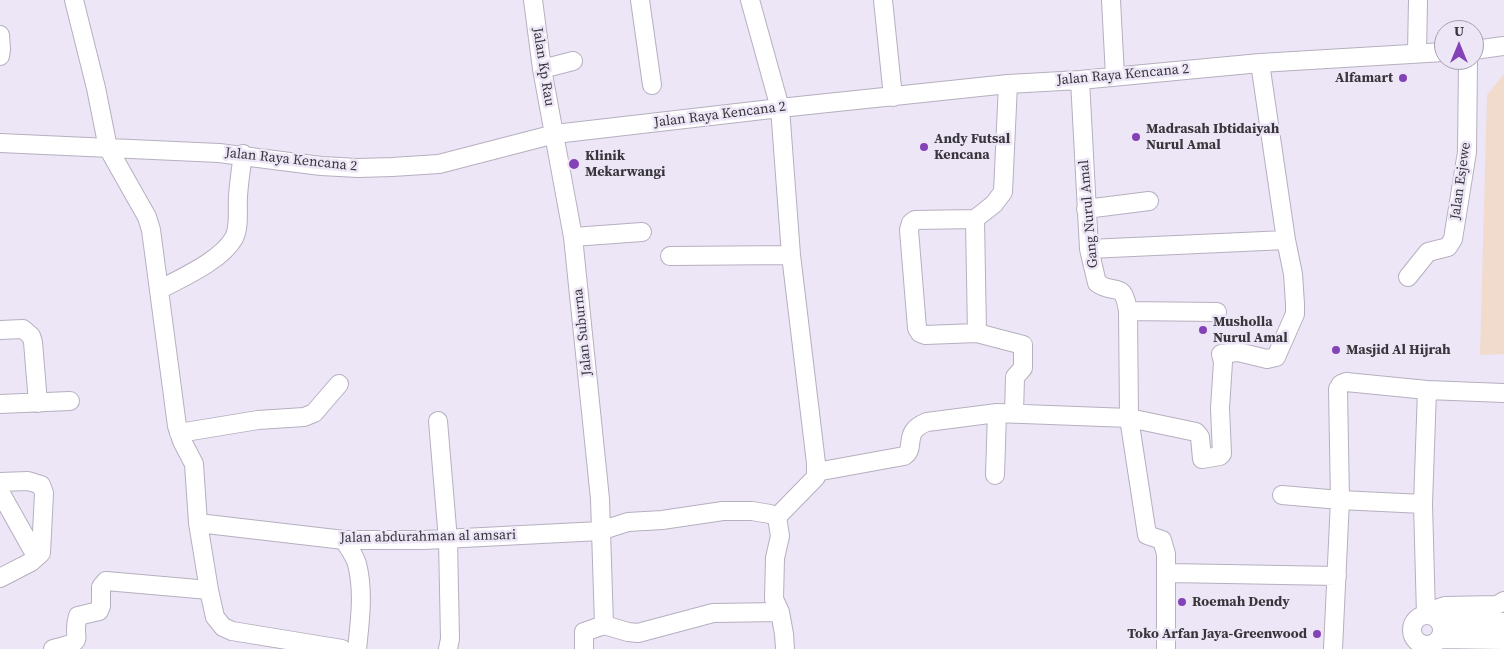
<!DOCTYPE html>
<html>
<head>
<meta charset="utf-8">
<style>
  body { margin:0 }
  #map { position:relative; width:1504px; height:649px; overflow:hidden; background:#ede6f7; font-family:"Source Serif 4",serif }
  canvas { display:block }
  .north { position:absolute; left:1434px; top:20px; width:50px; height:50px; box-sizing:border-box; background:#ede6f7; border:1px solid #a59fac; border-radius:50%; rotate:0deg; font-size:14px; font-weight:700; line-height:20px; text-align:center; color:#38353b }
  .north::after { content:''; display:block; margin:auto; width:18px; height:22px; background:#8442b7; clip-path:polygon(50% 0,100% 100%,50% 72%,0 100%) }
</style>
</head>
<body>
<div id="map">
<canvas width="1504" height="649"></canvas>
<div class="north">U</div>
</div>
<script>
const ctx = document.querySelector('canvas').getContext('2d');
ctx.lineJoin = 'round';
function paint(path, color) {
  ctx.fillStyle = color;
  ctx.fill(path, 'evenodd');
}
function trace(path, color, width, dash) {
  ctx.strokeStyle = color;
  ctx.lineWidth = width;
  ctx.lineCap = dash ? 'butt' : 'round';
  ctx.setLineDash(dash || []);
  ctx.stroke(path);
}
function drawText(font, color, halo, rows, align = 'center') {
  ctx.font = font + ' "Source Serif 4",serif';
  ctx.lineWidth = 5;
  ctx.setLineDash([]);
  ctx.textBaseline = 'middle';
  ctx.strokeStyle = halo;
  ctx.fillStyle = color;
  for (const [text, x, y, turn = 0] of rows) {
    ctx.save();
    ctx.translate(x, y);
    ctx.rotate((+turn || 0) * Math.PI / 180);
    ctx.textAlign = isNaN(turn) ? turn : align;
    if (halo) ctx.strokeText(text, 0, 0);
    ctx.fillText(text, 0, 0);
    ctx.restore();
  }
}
paint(new Path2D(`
  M1504,74V354L1480,355L1487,95Z`), '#f0dbcd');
const minor = new Path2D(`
  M74,0L96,88L108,148L147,217L151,230L177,426L182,441L194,464L198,523L209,590L215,617L223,627L232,631L342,649
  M533,0L542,69L573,237L600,499L604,625
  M640,0L652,85
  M750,0L780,108L791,255L816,463V477L777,517L780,536L775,558L774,599L780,612L784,634L785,649
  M883,0L893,97
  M1111,0L1115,76
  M0,35L1,49L0,56
  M1474,50L1504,46
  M1417,53L1418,0
  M542,69L573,61
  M1080,80L1089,249L1097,283C1115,296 1123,279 1128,311L1129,418L1147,535L1162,540L1166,554V649
  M0,143L219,153L321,166L358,168L392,167L439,164L555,134L780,108L1008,84L1080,80L1260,63L1444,52
  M1086,209L1149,201
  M975,219L915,220L911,223L909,230L917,328L920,333L925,335L977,333L1023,345V368L1015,377L1014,414
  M573,237L642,232
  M1089,249L1286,240
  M670,256L791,255
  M1408,277L1428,252L1448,247L1453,239L1467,152L1468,60
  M159,290C181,278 221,261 234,238C240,226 237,210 238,196C239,182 241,168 243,154
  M1128,311L1217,312
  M0,330L23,329L31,336L33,342L38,403
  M977,333L975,219L994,204L1003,192L1008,84
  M0,404L70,401
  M438,421L448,540L450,639L448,649
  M179,433L258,420L304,417L314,413L339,384
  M816,472L904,456C917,448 901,432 927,422L997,413L1129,418L1196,432L1200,437L1202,459L1220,456L1222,454L1220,408L1223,362L1221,354L1238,352L1267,359L1276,357L1295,314V304L1293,274L1286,240L1260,63
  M995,475L997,413
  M0,482L28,481L41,485L44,493L41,553L31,562L0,578
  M0,492L36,556
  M1282,495L1340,500L1423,504
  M198,523L344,540H424L600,531L628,522L662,520L723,511H752L770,514L777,517
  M344,540C348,547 355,556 357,564C364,591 360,621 357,649
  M1170,573L1337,576
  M1426,615L1423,504L1427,390
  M1431,615L1436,609L1445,606L1497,605L1504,601
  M1412 630a15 15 0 1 1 30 0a15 15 0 1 1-30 0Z
  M1440,622H1504
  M604,625L628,632L638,633L713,613L780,612
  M1439,639L1504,640
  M53,649C90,640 70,641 78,616L99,611L101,606V587L106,581L209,590
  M584,649V632L604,625
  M1333,649L1340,500L1338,389L1341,384L1346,382L1427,390L1504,393`);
trace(minor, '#b6afbf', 20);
trace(minor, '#fff', 18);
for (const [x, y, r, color] of [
  [1403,78,5,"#8442b7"],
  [1136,137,5,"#8442b7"],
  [924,147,5,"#8442b7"],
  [574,164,6,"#8442b7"],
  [1203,330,5,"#8442b7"],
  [1336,350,5,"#8442b7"],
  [1182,602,5,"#8442b7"],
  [1317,634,5,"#8442b7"]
]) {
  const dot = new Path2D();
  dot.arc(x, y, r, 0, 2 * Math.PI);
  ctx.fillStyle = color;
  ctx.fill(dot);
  trace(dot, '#ede6f7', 2);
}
drawText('14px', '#38353b', '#ede6f7', [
  ["Jalan Kp Rau",543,67,81],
  ["Jalan Raya Kencana 2",1123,75,-5],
  ["Jalan Raya Kencana 2",720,115,-7],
  ["Jalan Raya Kencana 2",291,160,6],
  ["Jalan Esjewe",1461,181,-82],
  ["Gang Nurul Amal",1089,214,-95],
  ["Jalan Suburna",583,332,-96],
  ["Jalan abdurahman al amsari",428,537,-1]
]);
drawText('bold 14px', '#38353b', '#ede6f7', [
  ["Alfamart",1393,78,"right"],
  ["Madrasah Ibtidaiyah",1146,129],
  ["Nurul Amal",1146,145],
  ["Andy Futsal",934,139],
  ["Kencana",934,155],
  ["Klinik",585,156],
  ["Mekarwangi",585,172],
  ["Musholla",1213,322],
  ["Nurul Amal",1213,338],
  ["Masjid Al Hijrah",1346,350],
  ["Roemah Dendy",1192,602],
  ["Toko Arfan Jaya-Greenwood",1307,634,"right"]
], 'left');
</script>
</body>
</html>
